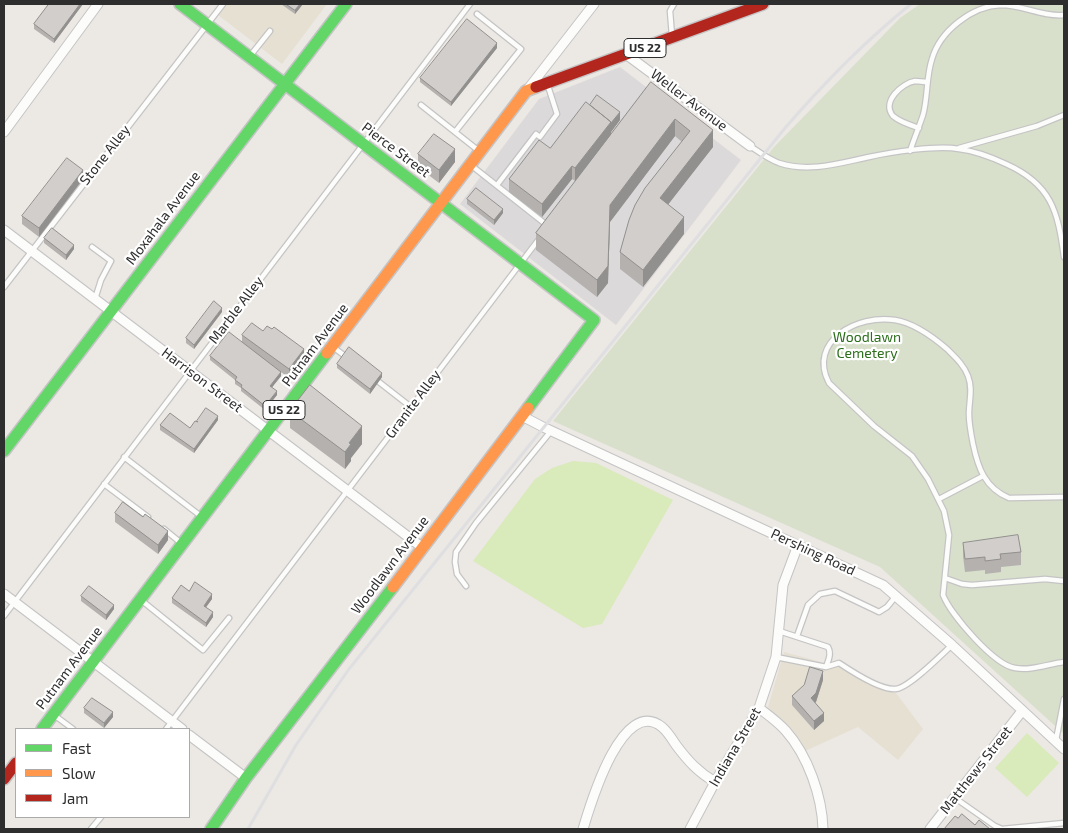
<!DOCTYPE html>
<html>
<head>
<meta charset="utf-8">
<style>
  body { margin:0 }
  #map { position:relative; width:1068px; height:833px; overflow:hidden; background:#ece8e4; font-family:"Exo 2",sans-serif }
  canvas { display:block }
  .frame { position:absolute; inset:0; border:5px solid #2e2e2e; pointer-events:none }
  .legend { position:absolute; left:15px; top:728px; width:175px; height:90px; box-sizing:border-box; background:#fff; border:1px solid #ababab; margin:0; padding:6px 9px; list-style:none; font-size:15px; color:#2e2e2e }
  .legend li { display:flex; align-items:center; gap:10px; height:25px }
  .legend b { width:25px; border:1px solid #ababab }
</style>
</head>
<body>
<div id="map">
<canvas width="1068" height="833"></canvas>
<div class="frame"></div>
<ul class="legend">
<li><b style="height:6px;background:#63d668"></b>Fast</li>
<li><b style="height:6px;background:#ff974d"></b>Slow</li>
<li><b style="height:6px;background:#b3261e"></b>Jam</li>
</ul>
</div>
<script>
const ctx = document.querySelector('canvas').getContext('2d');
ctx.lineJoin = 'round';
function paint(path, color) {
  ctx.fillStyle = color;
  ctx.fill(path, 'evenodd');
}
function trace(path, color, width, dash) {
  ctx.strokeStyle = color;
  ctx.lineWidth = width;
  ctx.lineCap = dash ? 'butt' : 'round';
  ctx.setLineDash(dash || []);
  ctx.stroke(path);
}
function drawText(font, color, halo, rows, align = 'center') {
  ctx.font = font + ' "Exo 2",sans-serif';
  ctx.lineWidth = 4.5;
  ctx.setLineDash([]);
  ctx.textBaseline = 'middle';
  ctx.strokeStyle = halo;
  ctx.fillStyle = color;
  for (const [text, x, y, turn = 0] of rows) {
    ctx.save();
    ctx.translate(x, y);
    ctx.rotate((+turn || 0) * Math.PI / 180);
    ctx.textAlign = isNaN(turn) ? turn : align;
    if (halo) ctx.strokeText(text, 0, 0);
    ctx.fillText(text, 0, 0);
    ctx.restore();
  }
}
paint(new Path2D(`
  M620,67L741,160L616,325L460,204L539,99Z`), '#dcd9db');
paint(new Path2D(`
  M227,4H327L282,64L218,15Z
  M784,652L840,667L868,684L896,693L923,729L898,760L858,727L805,751L768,707Z`), '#e6e0d3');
paint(new Path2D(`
  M920,4H1064V734L880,567L553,421L774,147L900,18Z`), '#d8e0cc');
paint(new Path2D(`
  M573,461L596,463L673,500L602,624L583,628L473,561L535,479L552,468Z
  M1027,733L1059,763L1027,797L995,768Z`), '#d9eabb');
const lane = new Path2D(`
  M672,36L670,11L674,4
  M250,56L270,31
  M421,105L479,151
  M919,128C910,125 900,122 893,116C881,102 902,83 915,81C919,81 923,82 927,82
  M455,132L521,49L477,14
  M750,146C759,152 768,159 779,163C809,173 840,163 869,157C891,152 937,145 959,149C975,151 991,157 1006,164C1051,184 1058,211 1064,257
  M959,148L1037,126L1064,115
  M910,151C914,139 919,127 923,115C928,97 926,77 932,59C940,31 972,6 1001,5C1023,5 1042,17 1064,15
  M472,166L548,226
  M497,185L536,134L540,137L557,114L548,86
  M92,247L111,261L101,280L95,299
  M4,287L223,4
  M333,347L345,356
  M379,382L411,407
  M124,457L202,517
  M104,484L148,517
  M1064,497L1009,498C985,488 978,468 973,444C971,434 969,424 969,414C969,401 973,389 968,376C964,365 955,357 947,349C933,337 914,323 895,320C858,314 807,341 829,383L874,426L912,456L928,479L944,511L949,535L943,595C951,615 994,665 1015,668C1031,671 1048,664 1064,662
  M939,499L983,476
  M164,529L181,543
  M945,578L962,584L972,585L1045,579L1064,581
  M466,586L457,574L455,562L456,552L476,523L551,431
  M141,600L203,650L229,618
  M4,616L470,4
  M779,631L828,647C832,654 828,661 826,667
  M797,636L808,605L820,594L835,591L879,612L887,607L896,596
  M776,657L826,667L839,663C851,671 881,690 895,689C908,689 941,655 952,645
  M54,715L73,729
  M166,729L539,239
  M1056,740L1064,699
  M955,798L995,826L1002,829L1064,823
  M91,829L101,817`);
const street = new Path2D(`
  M627,55L750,146
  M528,89L594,4
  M4,132L98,4
  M4,230L423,548
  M522,416L543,427L883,585L952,645L1064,749
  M4,594L182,729
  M759,708C768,715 778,722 786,731C808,756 822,796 823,829
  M189,735L246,778
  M583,829C590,806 622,695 662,727C668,732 672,739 676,745C688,761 698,772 715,782
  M690,829L715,782L759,708L776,657L783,585L798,545
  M930,829L1022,711`);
const fast = new Path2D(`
  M180,4L594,320L528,408
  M4,451L346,4
  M42,729L327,353
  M211,829L246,778L393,587`);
const slow = new Path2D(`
  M327,353L526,91L536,87
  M393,587L528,408`);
const jam = new Path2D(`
  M536,87L763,4
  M4,779L16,763`);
trace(lane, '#c5c4c5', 7);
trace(street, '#c5c4c5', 11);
trace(fast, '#c5c4c5', 14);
trace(slow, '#c5c4c5', 14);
trace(jam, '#c5c4c5', 14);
trace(lane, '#fcfcfb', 4.5);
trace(street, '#fcfcfb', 9);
trace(fast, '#63d668', 11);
trace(slow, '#ff974d', 11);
trace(jam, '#b3261e', 11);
trace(new Path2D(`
  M248,829L296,745L349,669L785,128C824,83 865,41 911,4`), '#dfdfe1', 3);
paint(new Path2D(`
  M49,4H83L54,43L34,29V24Z
  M281,4H303L295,14Z
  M497,48L451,106L420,82V78Z
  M651,82L713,147L668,204L684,234L643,287L620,269V252L682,142L675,136L610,222L608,283L597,297L536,250V233L604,144L575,181L572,179L542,217L509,192V179L550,148L590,105L620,120L611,132V134Z
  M418,154L455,162L439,183L418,167Z
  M83,179L39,237L22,224V216Z
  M467,199L503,213L494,225L467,204Z
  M44,238L74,249L66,260L44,243Z
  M222,312L194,349L186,343V338Z
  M263,331L304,358L289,378L281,372V376L272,387L277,395L265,410L241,391V388L235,384V380L210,360V356L242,342V335Z
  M337,364L382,377L370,394L337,368Z
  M290,411L362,444L351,458V461L345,469L290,428Z
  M218,420L194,453L160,430V425L190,428L197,421Z
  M115,513L168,540L158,554L115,522Z
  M963,543L1021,552V565L1001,567V572L985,574V570L965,572L963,556Z
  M189,591L212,599L206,607L213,617L206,627L172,603V598Z
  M81,596L114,609L106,620L81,601Z
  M823,680L816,702L815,703L824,721L814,730L792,705V696Z
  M84,708L113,717L104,728L84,713Z`), '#b4b1af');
paint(new Path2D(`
  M80,4H83L54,43V39Z
  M300,4H303L295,14V10Z
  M497,43V48L451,106V102Z
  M620,112V120L611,132V135L575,181V168L611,122Z
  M675,119V136L610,222L608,283L597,297V280L610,205Z
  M713,130V147L660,215V198Z
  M455,149V162L439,183V170Z
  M572,166V179L542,217V204Z
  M83,170V179L39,237V228Z
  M503,209V213L494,225V220Z
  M684,217V234L643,287V270Z
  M74,245V249L66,260V255Z
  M222,308V312L194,349V345Z
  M304,349V358L289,378V369Z
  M281,372V376L270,390V386Z
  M382,373V377L370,394V389Z
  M277,391V395L265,410V406Z
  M218,416V420L194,453V449Z
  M362,426V444L351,458V461L345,469V452L349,443Z
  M168,531V540L158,554V545Z
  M212,594V599L204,610V606Z
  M114,605V609L106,620V615Z
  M213,612V617L206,627V623Z
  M823,671V680L816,702L811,706V698Z
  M113,712V717L104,728V723Z
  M824,713V721L814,730V721Z`), '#92908e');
const building = new Path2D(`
  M49,4H80L54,39L34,24Z
  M286,4H300L295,10Z
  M467,19L497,43L451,102L420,78Z
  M651,82L713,130L660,198L684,217L643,270L620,252L629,220L635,205L645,188L690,131L675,119L610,205L608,266L597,280L536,233Z
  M597,95L620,112L611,123V122L590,105Z
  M586,102L611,122L575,168L572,166L542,204L509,179L539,140L550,148Z
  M434,134L455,149L439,170L418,154Z
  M67,158L83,170L39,228L22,216Z
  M476,188L503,209L494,220L467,199Z
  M52,228L74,245L66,255L44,238Z
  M214,301L222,308L194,345L186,338Z
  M252,323L263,331L267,326L272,329L274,327L304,349L289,369L242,335Z
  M229,332L281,372L270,386L277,391L265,406L241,387L242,385L235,380L237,377L210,356Z
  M349,347L382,373L370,389L337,364Z
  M310,385L362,426L349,443L351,444L345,452L290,411Z
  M206,408L218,416L194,449L160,425L170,413L190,428L195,421L198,422L197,421Z
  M123,502L143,517L145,514L168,531L158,545L115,513Z
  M1018,535L1021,552L1000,554L1001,559L985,561V557L965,559L963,543Z
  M195,582L212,594L204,606L213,612L206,623L172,598L181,585L189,591Z
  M89,586L114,605L106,615L81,596Z
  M810,667L823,671L816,693L811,698L824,713L814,721L792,696L804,685Z
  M92,698L113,712L104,723L84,708Z
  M962,814L975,825L979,820L990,829H944L955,816L958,818Z`);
paint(building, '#d1cecb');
trace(building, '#92908e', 1);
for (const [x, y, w] of [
  [645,48,42],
  [284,410,42]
]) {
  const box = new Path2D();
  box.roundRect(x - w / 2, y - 9.5, w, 19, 4);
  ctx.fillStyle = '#fff';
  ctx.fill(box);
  trace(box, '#2e2e2e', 1);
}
drawText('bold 12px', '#2e2e2e', null, [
  ["US 22",645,48],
  ["US 22",284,410]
]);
drawText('14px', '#2e2e2e', '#fff', [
  ["Weller Avenue",689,100,37],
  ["Pierce Street",396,150,37],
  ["Stone Alley",105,155,-52],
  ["Moxahala Avenue",163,218,-53],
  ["Marble Alley",236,310,-53],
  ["Putnam Avenue",315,345,-53],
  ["Harrison Street",202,380,37],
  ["Granite Alley",413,404,-53],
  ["Pershing Road",813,552,25],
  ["Woodlawn Avenue",390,565,-53],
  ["Putnam Avenue",69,668,-53],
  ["Indiana Street",735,747,-60],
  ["Matthews Street",976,770,-52]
]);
drawText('14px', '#2c6e1b', '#fff', [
  ["Woodlawn",867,337],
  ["Cemetery",867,353]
]);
</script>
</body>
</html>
